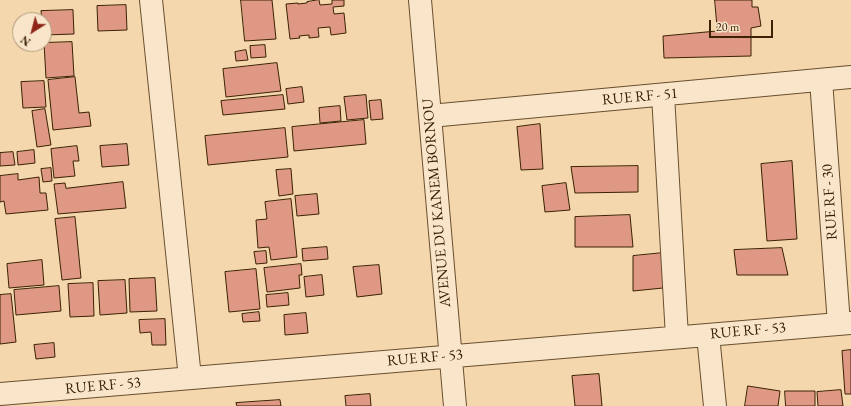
<!DOCTYPE html>
<html>
<head>
<meta charset="utf-8">
<style>
  body { margin:0 }
  #map { position:relative; width:851px; height:406px; overflow:hidden; background:#f4d7ad; font-family:"EB Garamond",serif }
  canvas { display:block }
  .north { position:absolute; left:12px; top:12px; width:40px; height:40px; box-sizing:border-box; background:#f8e5ca; border:1px solid #ac977a; border-radius:50%; rotate:216deg; font-size:11px; font-weight:700; line-height:16px; text-align:center; color:#3b2203 }
  .north::after { content:''; display:block; margin:auto; width:14px; height:18px; background:#8f2418; clip-path:polygon(50% 0,100% 100%,50% 72%,0 100%) }
  .scale { position:absolute; left:709px; top:20px; width:64px; height:18px; box-sizing:border-box; border:2px solid #3b2203; border-top:0; padding-left:5px; font-size:12px; line-height:14px; white-space:nowrap; color:#3b2203; -webkit-text-stroke:3px #f8e5ca; paint-order:stroke }
</style>
</head>
<body>
<div id="map">
<canvas width="851" height="406"></canvas>
<div class="north">N</div>
<div class="scale">20 m</div>
</div>
<script>
const ctx = document.querySelector('canvas').getContext('2d');
ctx.lineJoin = 'round';
function paint(path, color) {
  ctx.fillStyle = color;
  ctx.fill(path, 'evenodd');
}
function trace(path, color, width, dash) {
  ctx.strokeStyle = color;
  ctx.lineWidth = width;
  ctx.lineCap = dash ? 'butt' : 'round';
  ctx.setLineDash(dash || []);
  ctx.stroke(path);
}
function drawText(font, color, halo, rows, align = 'center') {
  ctx.font = font + ' "EB Garamond",serif';
  ctx.lineWidth = 3;
  ctx.setLineDash([]);
  ctx.textBaseline = 'middle';
  ctx.strokeStyle = halo;
  ctx.fillStyle = color;
  for (const [text, x, y, turn = 0] of rows) {
    ctx.save();
    ctx.translate(x, y);
    ctx.rotate((+turn || 0) * Math.PI / 180);
    ctx.textAlign = isNaN(turn) ? turn : align;
    if (halo) ctx.strokeText(text, 0, 0);
    ctx.fillText(text, 0, 0);
    ctx.restore();
  }
}
const building = new Path2D(`
  M241,0H272L276,39L245,41Z
  M319,0L320,5L332,4V0H344V6L333,7L334,14L344,13L346,33L331,35L330,27L318,28L319,37L309,38V35L299,36L300,38L290,39L286,4L298,3V4L307,3V2Z
  M715,0H752V7H758L761,26L751,28V56L664,58L663,36L717,31Z
  M126,5L127,30L98,31L97,6Z
  M73,10L74,34L44,35V20H42L41,11Z
  M72,42L74,76L46,78L44,43Z
  M265,45L266,57L251,58L250,46Z
  M246,50L248,60L236,61L235,52Z
  M277,63L281,91L226,97L223,69Z
  M75,77L79,113L89,112L91,126L53,130L48,80Z
  M44,81L46,107L23,108L21,82Z
  M302,87L304,102L288,104L286,89Z
  M283,95L285,109L223,115L221,101Z
  M366,95L368,118L347,120L344,97Z
  M381,100L383,119L371,120L369,101Z
  M340,106L341,121L320,123L319,108Z
  M45,109L51,145L37,147L32,111Z
  M364,120L366,144L294,151L292,127Z
  M540,124L543,169L521,170L517,127Z
  M285,128L288,157L208,165L205,136Z
  M127,144L129,165L102,167L100,146Z
  M77,146L79,161H73L75,176L54,178L51,149Z
  M34,150L35,163L18,165L17,152Z
  M13,152L15,165L0,166V153Z
  M792,161L797,239L767,241L761,164Z
  M638,166V192L575,193L571,167Z
  M51,168L52,181L43,182L41,169Z
  M291,169L293,194L279,196L276,170Z
  M18,174V180L39,177L40,193H46L48,210L6,214L4,201L0,202V176Z
  M123,182L126,208L58,214L54,184L65,183L66,188Z
  M566,183L570,210L545,212L542,186Z
  M317,194L319,214L297,216L295,196Z
  M291,199L297,257L271,260L269,247L258,248L256,220L267,219L265,202Z
  M630,215L633,247H575V217Z
  M75,217L81,278L62,280L55,219Z
  M327,247L328,259L303,261L302,249Z
  M782,248L788,275H737L734,250Z
  M266,251L267,263L256,264L254,252Z
  M663,253V288L633,291V256Z
  M42,260L44,285L9,288L7,264Z
  M301,264L302,275H299L300,288L267,292L264,268Z
  M379,265L382,294L357,297L353,267Z
  M256,269L260,309L229,312L225,272Z
  M322,275L324,295L306,297L304,277Z
  M155,278L157,311L130,312L129,279Z
  M125,280L127,313L100,315L98,281Z
  M93,283L94,316L70,317L68,284Z
  M59,286L61,311L16,315L14,290Z
  M288,293L289,305L267,307L266,295Z
  M11,294L16,342L0,344V295Z
  M259,312L260,321L243,322L242,314Z
  M306,313L308,333L285,335L284,315Z
  M165,319L166,345H152L151,332L140,333L139,320Z
  M54,343L55,357L36,359L34,345Z
  M851,350V394H845L842,351Z
  M599,374L602,406H575L572,376Z
  M748,386L780,391L778,406H745Z
  M841,390L843,406H818L817,392Z
  M785,391H815V406H786Z
  M370,394L371,406H346L345,396Z
  M280,400L281,406H237L236,403Z`);
paint(building, '#de9884');
trace(building, '#3b2203', 1);
const minor = new Path2D(`
  M151,0L190,378
  M420,0L455,406
  M821,80L839,324
  M663,95L677,337
  M430,116L851,77
  M708,335L715,406
  M0,394L851,323`);
trace(minor, '#694f2e', 24);
trace(minor, '#f8e5ca', 22);
drawText('15px', '#3b2203', '#f8e5ca', [
  ["RUE RF - 51",640,97,-5],
  ["RUE RF - 30",830,202,-94],
  ["AVENUE DU KANEM BORNOU",437,203,-95],
  ["RUE RF - 53",748,331,-5],
  ["RUE RF - 53",425,358,-5],
  ["RUE RF - 53",103,386,-5]
]);
</script>
</body>
</html>
